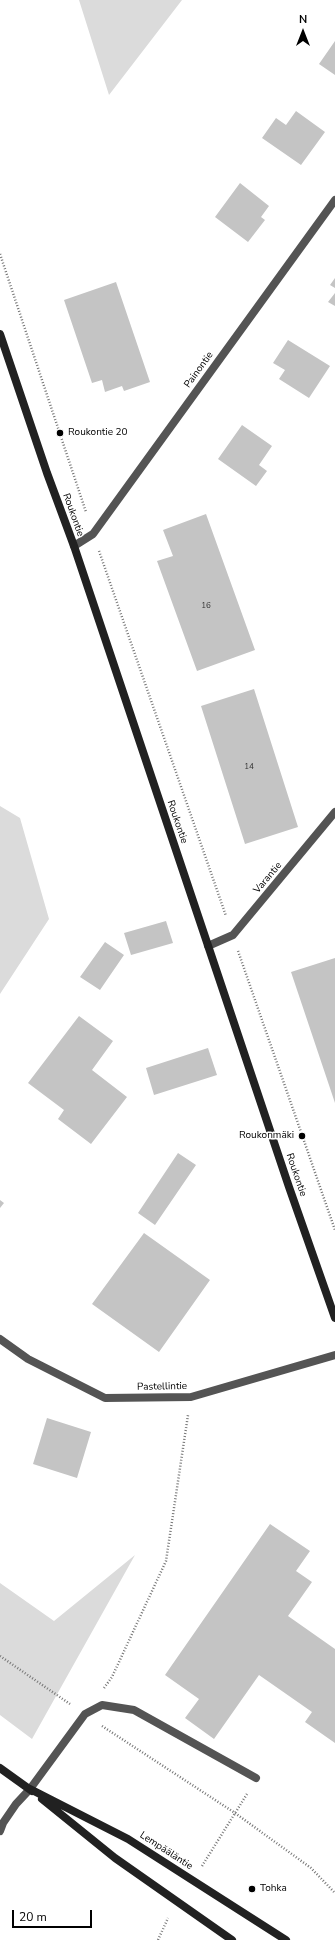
<!DOCTYPE html>
<html>
<head>
<meta charset="utf-8">
<style>
  body { margin:0 }
  #map { position:relative; width:335px; height:1940px; overflow:hidden; background:#fff; font-family:"Nunito Sans",sans-serif }
  canvas { display:block }
  .north { position:absolute; left:283px; top:12px; width:40px; height:40px; -webkit-text-stroke:3px #fff; paint-order:stroke; rotate:0deg; font-size:11px; font-weight:700; line-height:16px; text-align:center; color:#000 }
  .north::after { content:''; display:block; margin:auto; width:14px; height:18px; background:#000; clip-path:polygon(50% 0,100% 100%,50% 72%,0 100%) }
  .scale { position:absolute; left:12px; top:1910px; width:80px; height:18px; box-sizing:border-box; border:2px solid #000; border-top:0; padding-left:5px; font-size:12px; line-height:14px; white-space:nowrap; color:#000; -webkit-text-stroke:3px #fff; paint-order:stroke }
</style>
</head>
<body>
<div id="map">
<canvas width="335" height="1940"></canvas>
<div class="north">N</div>
<div class="scale">20 m</div>
</div>
<script>
const ctx = document.querySelector('canvas').getContext('2d');
ctx.lineJoin = 'round';
function paint(path, color) {
  ctx.fillStyle = color;
  ctx.fill(path, 'evenodd');
}
function trace(path, color, width, dash) {
  ctx.strokeStyle = color;
  ctx.lineWidth = width;
  ctx.lineCap = dash ? 'butt' : 'round';
  ctx.setLineDash(dash || []);
  ctx.stroke(path);
}
function drawText(font, color, halo, rows, align = 'center') {
  ctx.font = font + ' "Nunito Sans",sans-serif';
  ctx.lineWidth = 3;
  ctx.setLineDash([]);
  ctx.textBaseline = 'middle';
  ctx.strokeStyle = halo;
  ctx.fillStyle = color;
  for (const [text, x, y, turn = 0] of rows) {
    ctx.save();
    ctx.translate(x, y);
    ctx.rotate((+turn || 0) * Math.PI / 180);
    ctx.textAlign = isNaN(turn) ? turn : align;
    if (halo) ctx.strokeText(text, 0, 0);
    ctx.fillText(text, 0, 0);
    ctx.restore();
  }
}
paint(new Path2D(`
  M79,0H182L109,95Z
  M0,806L20,818L49,919L0,994Z
  M135,1555L32,1739L0,1715V1583L54,1621Z`), '#dbdbdb');
paint(new Path2D(`
  M335,41V75L319,64Z
  M296,111L325,132L301,165L262,138L276,118L286,125Z
  M240,183L269,206L261,217L265,220L248,242L215,217Z
  M335,278V288L330,285Z
  M116,282L150,382L124,391L122,386L105,392L102,380L92,383L64,300Z
  M335,293V306L328,302Z
  M288,340L330,366L309,398L279,379L285,370L273,363Z
  M242,425L272,446L259,465L267,471L256,486L218,459Z
  M206,514L255,650L197,671L157,561L173,556L163,530Z
  M254,689L298,827L245,844L201,706Z
  M166,921L173,943L131,955L124,933Z
  M105,942L124,955L100,990L80,977Z
  M335,958V1103L291,972Z
  M79,1016L113,1041L92,1070L127,1097L91,1144L58,1119L64,1110L28,1083Z
  M208,1048L217,1075L154,1095L146,1068Z
  M178,1153L196,1165L155,1225L138,1213Z
  M0,1200L4,1203L0,1208Z
  M144,1233L210,1280L159,1352L92,1304Z
  M47,1418L91,1432L77,1478L33,1464Z
  M270,1524L310,1551L296,1571L312,1582L288,1616L335,1649V1743L305,1722L312,1712L259,1675L214,1739L185,1718L199,1699L165,1675Z`), '#c4c4c4');
trace(new Path2D(`
  M0,254L86,512
  M99,551L226,916
  M238,951L335,1230
  M0,1656L70,1704
  M104,1688L112,1677L166,1561L188,1415
  M102,1726L235,1813L311,1868L335,1893
  M202,1866L247,1794
  M158,1940L168,1918`), '#767676', 2.5, [1, 2]);
trace(new Path2D(`
  M0,1831L3,1823L16,1804L30,1789L85,1714L102,1705L134,1710L256,1778`), '#545454', 8);
trace(new Path2D(`
  M74,546L93,534L335,200
  M208,946L233,935L335,812
  M0,1339L28,1359L105,1398L191,1397L335,1355`), '#545454', 8);
trace(new Path2D(`
  M0,334L47,473L74,546L289,1187L335,1318
  M0,1768L32,1791
  M30,1789L128,1839L286,1940
  M42,1799L115,1858L232,1940`), '#212121', 8);
for (const [x, y, r, color] of [
  [60,433,4,"#000"],
  [302,1136,4,"#000"],
  [252,1889,4,"#000"]
]) {
  const dot = new Path2D();
  dot.arc(x, y, r, 0, 2 * Math.PI);
  ctx.fillStyle = color;
  ctx.fill(dot);
  trace(dot, '#fff', 1.5);
}
drawText('8px', '#313131', null, [
  ["16",206,606],
  ["14",249,767]
]);
drawText('10px', '#000', '#fff', [
  ["Painontie",199,370,-54],
  ["Roukontie",73,515,70],
  ["Roukontie",177,822,71],
  ["Varantie",268,878,-50],
  ["Roukontie",296,1175,71],
  ["Pastellintie",162,1387,-1],
  ["Lempääläntie",166,1851,33]
]);
drawText('10px', '#000', '#fff', [
  ["Roukontie 20",68,433],
  ["Roukonmäki",294,1136,"right"],
  ["Tohka",260,1889]
], 'left');
</script>
</body>
</html>
